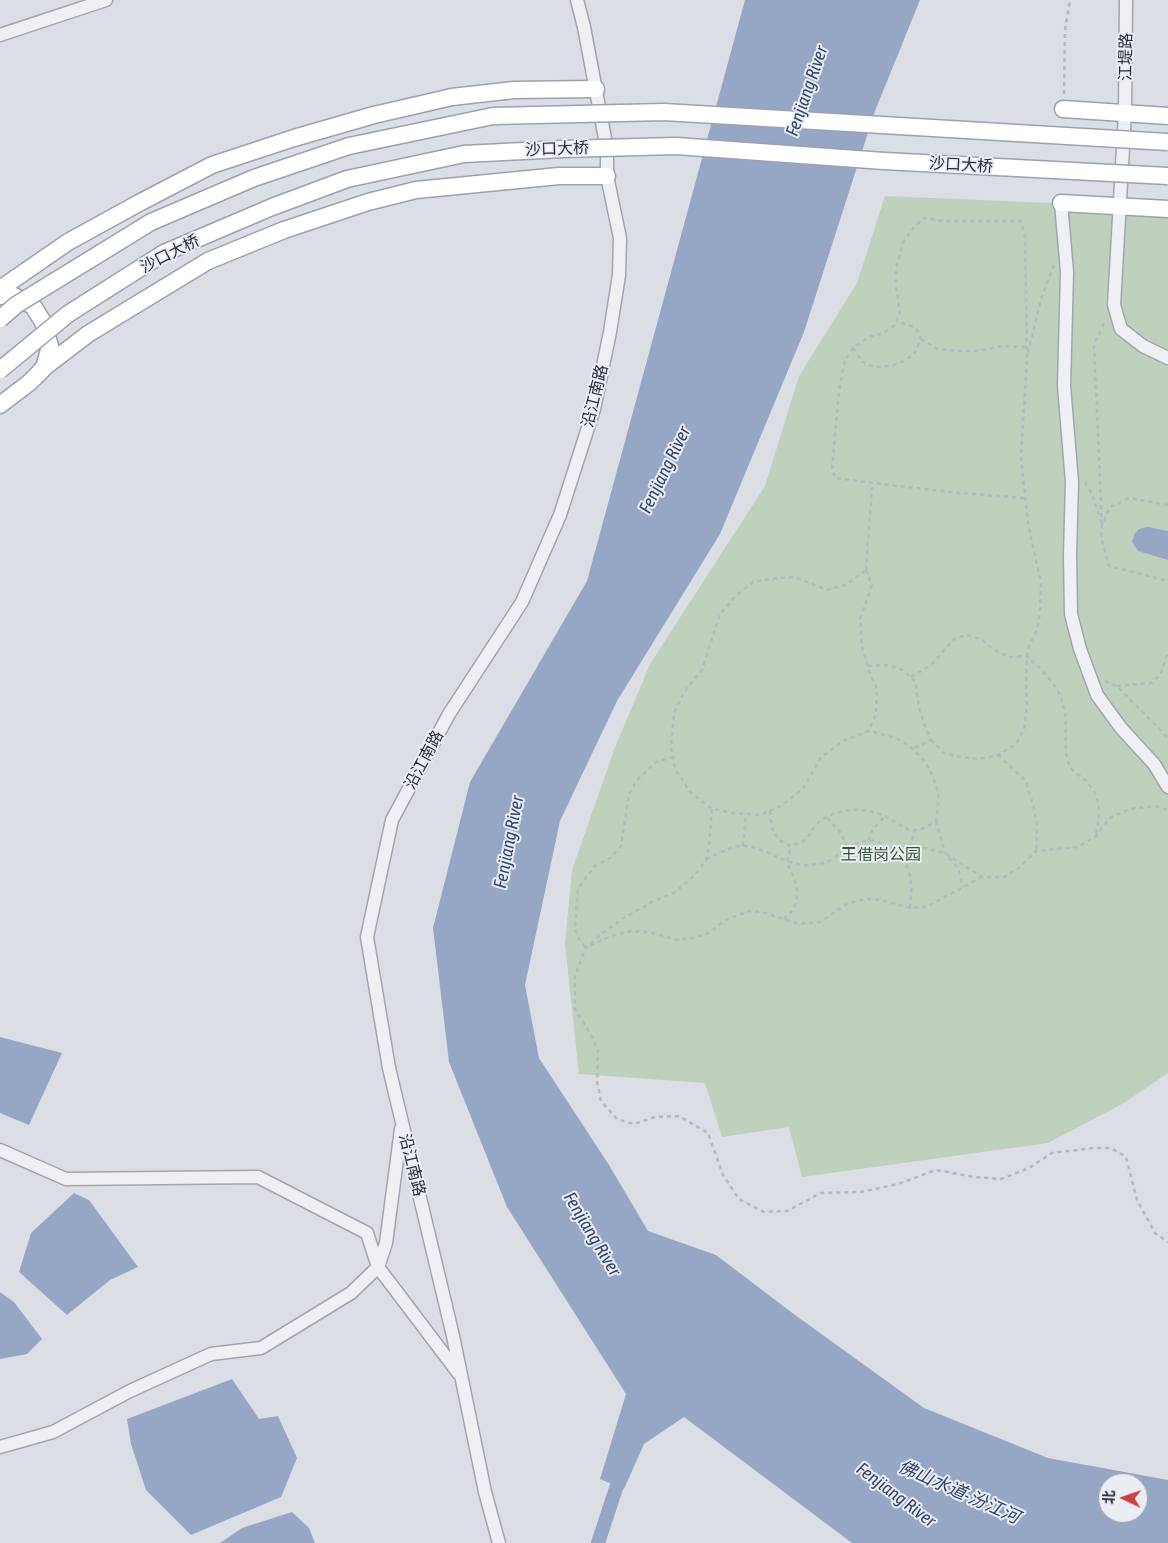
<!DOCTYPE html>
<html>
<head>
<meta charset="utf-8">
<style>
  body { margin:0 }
  #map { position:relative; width:1168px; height:1543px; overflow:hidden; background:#dcdee6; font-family:"Asap Condensed","Noto Sans SC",sans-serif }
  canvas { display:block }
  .north { position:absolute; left:1098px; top:1473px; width:50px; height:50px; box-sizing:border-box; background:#ebedf4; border:1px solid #9c9faa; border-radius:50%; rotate:273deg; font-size:14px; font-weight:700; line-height:20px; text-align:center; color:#262b3c }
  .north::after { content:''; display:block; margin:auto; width:18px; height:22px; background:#cc4043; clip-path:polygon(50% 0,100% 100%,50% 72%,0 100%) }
</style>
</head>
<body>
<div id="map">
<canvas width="1168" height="1543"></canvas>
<div class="north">北</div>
</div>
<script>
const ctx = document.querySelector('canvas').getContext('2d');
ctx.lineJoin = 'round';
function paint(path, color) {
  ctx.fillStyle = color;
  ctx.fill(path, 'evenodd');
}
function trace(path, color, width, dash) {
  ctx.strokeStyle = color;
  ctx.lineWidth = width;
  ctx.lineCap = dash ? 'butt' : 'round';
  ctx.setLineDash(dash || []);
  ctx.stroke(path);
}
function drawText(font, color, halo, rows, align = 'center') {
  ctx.font = font + ' "Asap Condensed","Noto Sans SC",sans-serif';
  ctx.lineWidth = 4;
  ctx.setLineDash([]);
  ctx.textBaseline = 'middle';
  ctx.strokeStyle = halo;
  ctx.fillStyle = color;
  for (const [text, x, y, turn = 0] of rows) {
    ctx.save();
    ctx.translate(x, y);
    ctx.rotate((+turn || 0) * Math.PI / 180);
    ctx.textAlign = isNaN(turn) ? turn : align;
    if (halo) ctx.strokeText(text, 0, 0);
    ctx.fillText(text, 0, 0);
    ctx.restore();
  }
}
paint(new Path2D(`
  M885,196L1168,208V1073L1124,1103L1048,1143L802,1177L789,1127L722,1137L705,1083L579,1074L565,944L572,870L614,750L650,664L765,486L799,376L857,283Z`), '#bfd0bd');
paint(new Path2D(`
  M745,0H920L875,111L804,332L720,534L617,701L560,821L525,985L539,1058L609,1165L648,1231L716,1255L795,1315L924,1408L1048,1458L1168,1480V1543H852L684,1417L644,1444L624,1489L600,1479L626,1394L507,1207L449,1062L433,928L470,782L587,581ZM1108,1483H1138V1513H1108Z
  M1149,527L1168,531V560L1138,551L1132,542C1135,531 1137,528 1149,527Z
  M0,1037L62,1053L29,1125L0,1113Z
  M74,1193L89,1200L138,1267L110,1280L67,1315L19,1272L31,1233Z
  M0,1292L14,1302L42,1339L27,1354L0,1359Z
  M232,1379L259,1419L278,1416L297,1458L281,1497L191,1535L146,1490L131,1444L127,1419Z
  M292,1512L309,1528L315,1543H220L242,1528Z`), '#96a7c6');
trace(new Path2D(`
  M598,1543L622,1470`), '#96a7c6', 14);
const minor = new Path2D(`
  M1126,0L1125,113L1114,305L1121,329L1143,346L1168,358
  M0,35L106,0
  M1061,203L1067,272L1064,386L1072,482L1070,556L1071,614L1080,649L1097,695L1121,728L1154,764L1168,787
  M0,1150L66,1179L258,1177L367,1233L378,1267L459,1374
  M0,1447L53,1432L130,1391L211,1354L261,1348L351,1293L378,1267L386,1243L401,1129
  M499,1543L485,1492L453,1336L389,1068L367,937L392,820L449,714L522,602L560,515L594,409L610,332L619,275L620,238L607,176V149L584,27L577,0`);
const major = new Path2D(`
  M1063,109L1168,116
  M1061,203L1168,209
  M0,289L68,242L139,203L212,165L294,138L374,115L452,97L514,90L596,89
  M0,296L12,295L33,306L43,322L50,346L44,368L29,383L0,405
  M41,370L88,334L208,261L284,230L368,202L416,190L559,176H607`);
trace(minor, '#a2a5b0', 15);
trace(major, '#9ba1b1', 19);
trace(new Path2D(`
  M1064,94L1065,30L1070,0
  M921,339L937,349L959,351H978L1003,346L1027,347
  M853,348C856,352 859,358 862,361C876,373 903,365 914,353C917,349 919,343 921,339L916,328L897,321
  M1028,353L1041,299L1054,265
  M1085,482L1091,492L1101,521
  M1024,498L948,492L835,478L832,469L839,391L845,360L853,348L869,337L884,333L895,325L900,312L896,287V269L903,243L914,227L924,218L944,221H1021L1025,237L1027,360
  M1168,505L1129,498L1110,507L1102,525L1101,537L1109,566L1168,581
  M1102,525L1094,344L1106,320
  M866,570L872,586L860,618L862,647L869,671L877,689L876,714L869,731L845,740L821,757L803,789L779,807L760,815L734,813L712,809L691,793L675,769L671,746L674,713L684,692L702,670L720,614L736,596L753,582L770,579L795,577L827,590L846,585Z
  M866,570L872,487
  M868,666L886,665L903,670L916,682C917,703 922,721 931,740L912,749
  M911,677L931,665L955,638L968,635L982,640L994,650L1010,657L1027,656C1041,670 1058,684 1063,704C1069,724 1062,745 1069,765C1071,770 1078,774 1083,778C1101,795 1101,811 1096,834
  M1105,681L1117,686L1168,738
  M1117,686L1152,683L1161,673L1168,652
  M931,740L944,753L960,757L979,759L998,755L1016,744L1024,730L1027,705L1026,682L1027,656L1029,646L1037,630L1040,612L1041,583L1028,524L1021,457L1027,359
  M998,755L1025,780L1032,801L1037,824L1036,851
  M712,809L709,846L706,860L694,876L674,893L654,901L622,919L604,932L586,947L575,976V1009L591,1035L598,1050L597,1082L601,1101L617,1119L634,1124L655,1117L679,1116L708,1133L723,1175L739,1199L764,1212L787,1211L821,1193L861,1192L898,1184L936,1170L974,1177L1001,1179L1029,1168L1052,1153L1093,1148H1111L1126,1157L1137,1200L1155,1233L1168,1242
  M770,811L772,828L779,840L791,846C795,844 802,843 805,840C810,836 812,829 817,824C825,815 840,811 852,810C863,809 875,811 885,816C909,829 911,838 936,821C937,812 939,801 938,793C934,773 921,752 903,742C893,736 880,734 869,731
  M827,818L841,833L847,847
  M936,821L945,853
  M868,841L873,829L885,816
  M743,846L746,814
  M949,858L958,868L963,887
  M706,859C718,854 729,847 742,846C765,845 786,868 812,865C818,864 826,863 831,860C845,851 856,838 875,841C882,843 889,849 895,852L910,849L925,848L945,853L982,877H1004L1019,868L1036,851L1078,847L1096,836L1110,818L1130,809L1155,806L1168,810
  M910,908C912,886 913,878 903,858L910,849L914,832
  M784,919L794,909L797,896V886L787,862L791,846
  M590,945L617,934L632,931L649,932L677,940L692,938L709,933L725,920L749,911L762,912L798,924L820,922L849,903L866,899L881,900L910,908L926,907L982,877
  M585,947L579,939L575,928L578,888L595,866L610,858L621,846L629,794L637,780L656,762L673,757`), '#b6b9c0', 2.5, [4, 4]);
trace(minor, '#eef0f4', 12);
trace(major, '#fff', 16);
const majorBridge = new Path2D(`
  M0,319L16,305L151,222L254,178L349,146L493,116L664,112L1168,142
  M0,370L68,314L164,253L272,207L347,179L464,154L563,149L676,146L884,161L1168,176`);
trace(majorBridge, '#9ba1b1', 19, []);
trace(majorBridge, '#fff', 16);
drawText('16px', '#262b3c', '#ebedf4', [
  ["江堤路",1126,57,-89],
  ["沙口大桥",557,149,-2],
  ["沙口大桥",961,165,3],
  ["沙口大桥",170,254,-27],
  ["沿江南路",595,396,-76],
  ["沿江南路",424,760,-62],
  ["沿江南路",412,1165,76]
]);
drawText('16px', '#355733', '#ebedf4', [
  ["王借岗公园",881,855]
]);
drawText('italic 18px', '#31446f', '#ebedf4', [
  ["Fenjiang River",807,91,-71],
  ["Fenjiang River",665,470,-64],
  ["Fenjiang River",509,842,-79],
  ["Fenjiang River",592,1234,59],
  ["佛山水道-汾江河",959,1492,24],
  ["Fenjiang River",896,1495,37]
]);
</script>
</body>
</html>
